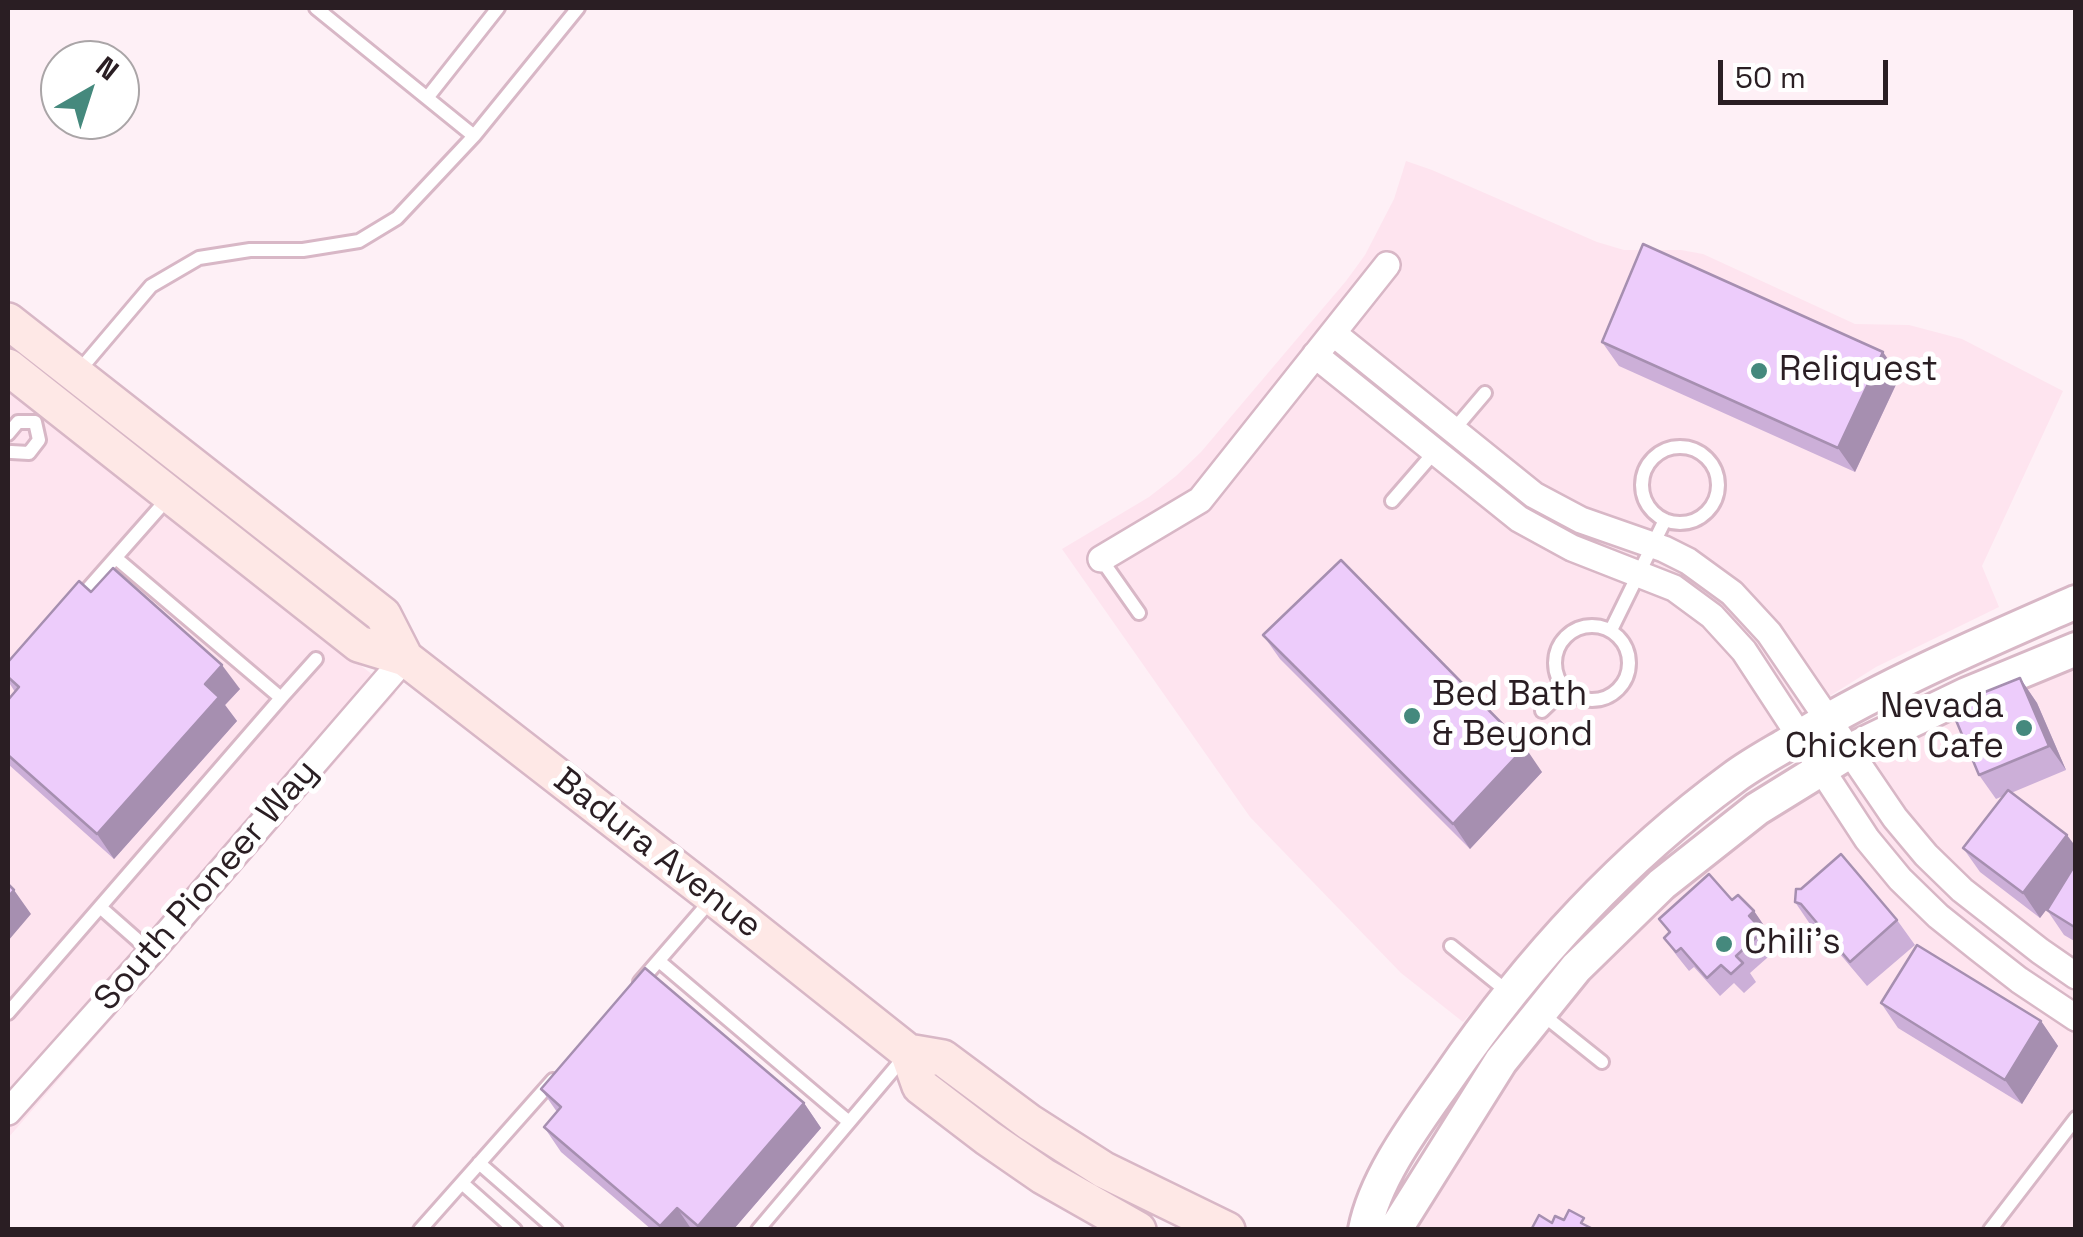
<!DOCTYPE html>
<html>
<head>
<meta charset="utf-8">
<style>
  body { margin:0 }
  #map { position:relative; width:2083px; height:1237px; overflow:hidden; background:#fef0f6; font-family:"Space Grotesk",sans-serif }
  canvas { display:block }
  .frame { position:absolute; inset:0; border:10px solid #2a1e23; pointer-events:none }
  .north { position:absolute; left:40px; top:40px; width:100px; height:100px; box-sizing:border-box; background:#fff; border:2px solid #aaa5a7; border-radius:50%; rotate:39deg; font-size:28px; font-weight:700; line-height:40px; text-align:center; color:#2a1e23 }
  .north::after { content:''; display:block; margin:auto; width:35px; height:45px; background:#45897d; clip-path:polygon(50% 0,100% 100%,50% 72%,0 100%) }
  .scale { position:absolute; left:1718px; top:60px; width:170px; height:45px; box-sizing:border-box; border:5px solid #2a1e23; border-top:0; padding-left:12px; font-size:30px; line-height:35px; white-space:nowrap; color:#2a1e23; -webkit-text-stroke:8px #fff; paint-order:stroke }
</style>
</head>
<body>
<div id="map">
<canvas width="2083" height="1237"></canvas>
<div class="frame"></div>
<div class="north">N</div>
<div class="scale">50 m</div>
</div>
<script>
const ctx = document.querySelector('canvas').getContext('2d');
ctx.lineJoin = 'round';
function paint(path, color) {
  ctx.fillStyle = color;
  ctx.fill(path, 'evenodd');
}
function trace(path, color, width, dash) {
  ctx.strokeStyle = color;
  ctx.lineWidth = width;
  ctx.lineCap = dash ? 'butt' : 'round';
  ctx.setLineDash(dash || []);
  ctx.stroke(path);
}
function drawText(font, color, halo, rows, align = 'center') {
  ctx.font = font + ' "Space Grotesk",sans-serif';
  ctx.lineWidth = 10;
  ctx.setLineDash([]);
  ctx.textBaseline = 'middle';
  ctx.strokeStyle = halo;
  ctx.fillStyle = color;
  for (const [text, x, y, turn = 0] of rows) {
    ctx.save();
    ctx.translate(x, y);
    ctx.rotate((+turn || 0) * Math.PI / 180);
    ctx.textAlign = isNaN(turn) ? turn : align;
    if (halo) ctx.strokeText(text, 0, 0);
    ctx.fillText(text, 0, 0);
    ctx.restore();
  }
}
paint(new Path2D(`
  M1406,161L1432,170L1597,242L1624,250H1681L1703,254L1855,324L1909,325L1962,339L2063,391L1982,566L1999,607L1876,667L1760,740L1652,824L1552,919L1463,1022L1401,973L1250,817L1062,549L1149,497L1176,476L1201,452L1346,281L1365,255L1394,199Z
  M8,390L396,693L8,1138Z
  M2075,664V1229L1418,1230L1448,1169L1512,1069L1586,977L1671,894L1765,820L1865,757Z`), '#fee4ef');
const service = new Path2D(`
  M316,8L474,136
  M427,98L498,8
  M78,372L151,286L199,258L250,250H303L359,241L397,218L474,136L578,8
  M1451,433L1485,393
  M8,434L18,422H35
  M1642 485a38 38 0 1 1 76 0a38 38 0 1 1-76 0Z
  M11,452L29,453L39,440L35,422
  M1392,501L1438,448
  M1101,559L1139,613
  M79,599L169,497
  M1555 663a37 37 0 1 1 74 0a37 37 0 1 1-74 0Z
  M1611,630L1665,520
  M281,698L316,659
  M1542,711L1565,689
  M100,907L151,952
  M1451,946L1508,992
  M659,961L849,1122
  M640,982L712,899
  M8,1013L281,698L116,558
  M1542,1014L1602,1062
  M479,1163L556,1230
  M462,1183L515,1230
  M420,1230L553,1080
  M758,1230L905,1056
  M1990,1230L2076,1118`);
const minor = new Path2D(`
  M1333,333L1534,495L1581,520L1664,549L1688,561L1732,593L1769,633L1895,818L1926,855L1962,890L2040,951L2076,976
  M1315,355L1519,519L1572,548L1674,588L1712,616L1744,651L1867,839L1900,879L1938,916L1978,948L2019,980L2076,1018
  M1101,559L1200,500L1387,265
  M8,1112L151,952L405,658`);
const tertiary = new Path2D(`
  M1365,1230C1375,1177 1418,1121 1448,1078C1526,964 1621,860 1733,778C1749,766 1767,756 1784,746C1877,688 1976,646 2076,602
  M1395,1230L1501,1061L1576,968L1662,884L1757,809L1859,746L1967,694L2076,649`);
const secondary = new Path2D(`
  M8,321L383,615L405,658
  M8,367L359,644L405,658L713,897L908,1052L943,1058L1029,1122L1104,1170L1227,1230
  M908,1052L920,1086L988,1138L1043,1176L1138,1230`);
trace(service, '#d8b7c6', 18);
trace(minor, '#d8b7c6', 30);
trace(tertiary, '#d8b7c6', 38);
trace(secondary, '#d8b7c6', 40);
trace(service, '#fff', 12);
trace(minor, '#fff', 25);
trace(tertiary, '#fff', 32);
trace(secondary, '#fee8e6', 35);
paint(new Path2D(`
  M1602,342L1900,376L1855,472L1619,366Z
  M91,592L240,689L225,705L237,721L114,859L8,764V700L15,692L8,681V662Z
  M1263,635L1542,772L1470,849L1280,659Z
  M2020,678L2037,703L2066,770L2011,793L2076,847V942L2064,935L2047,910L2052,902L2040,918L1980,872L1963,848L2003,796L1996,799L1979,775Z
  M1732,900L1754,911L1767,930L1764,933L1776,950L1750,973L1756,982L1744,993L1734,983L1720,996L1694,967L1689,971L1677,956L1664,938L1669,933L1659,919Z
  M1795,902L1897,920L1915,945L1867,986L1818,928L1812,927Z
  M1881,1003L2041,1021L2058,1046L2022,1104L1898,1028Z
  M541,1089L804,1103L821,1128L733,1230H652L561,1152L544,1127L557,1112Z`), '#ccafd8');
paint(new Path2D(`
  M1883,352L1900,376L1855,472L1838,448Z
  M222,665L240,689L225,705L237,721L114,859L97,834L205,684Z
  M2020,678L2037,703L2066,770L2049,746Z
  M1525,747L1542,772L1470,849L1453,824Z
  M2067,835L2076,847V871L2040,918L2023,893Z
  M14,890L31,914L8,941V897Z
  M1754,911L1767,930L1764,933L1749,916Z
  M2041,1021L2058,1046L2022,1104L2005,1080Z
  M804,1103L821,1128L733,1230H700L698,1226Z
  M677,1208L692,1230H663L660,1226Z`), '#a68fb0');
const building = new Path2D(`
  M1643,244L1883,352L1838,448L1602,342Z
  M1341,560L1525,747L1453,824L1263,635Z
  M113,568L222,665L205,684L219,697L97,834L8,755V700L19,687L8,677V662L79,581L91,592Z
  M2020,678L2049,746L1979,775L1950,706Z
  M2008,790L2067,835L2023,893L1963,848Z
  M1841,854L1897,920L1850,962L1801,904L1795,902L1796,889H1801Z
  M2076,863V928L2047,910Z
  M1709,874L1732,900L1738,895L1754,911L1749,916L1763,931L1736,956L1743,963L1731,974L1721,965L1707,978L1681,948L1676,952L1664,938L1670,932L1659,919Z
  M8,884L14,890L8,897Z
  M1917,945L2041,1021L2005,1080L1881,1003Z
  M645,968L804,1103L698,1226L677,1208L660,1226L544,1127L561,1107L541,1089Z
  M1569,1210L1584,1218L1581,1223L1595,1230H1531L1539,1215L1552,1223L1555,1216L1564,1220Z`);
paint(building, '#edccfb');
trace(building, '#a68fb0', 2.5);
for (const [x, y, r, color] of [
  [1759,371,10,"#45897d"],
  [1412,716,10,"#45897d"],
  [2024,728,10,"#45897d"],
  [1724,944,10,"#45897d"]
]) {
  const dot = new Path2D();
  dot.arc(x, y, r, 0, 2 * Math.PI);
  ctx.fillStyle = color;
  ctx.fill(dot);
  trace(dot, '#fff', 4);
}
drawText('35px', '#2a1e23', '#fff', [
  ["Reliquest",1779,371],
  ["Bed Bath",1432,696],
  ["& Beyond",1432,736],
  ["Nevada",2004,708,"right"],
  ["Chicken Cafe",2004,748,"right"],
  ["Chili's",1744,944]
], 'left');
drawText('35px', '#2a1e23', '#fff', [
  ["Badura Avenue",657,854,38],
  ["South Pioneer Way",207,886,-49]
]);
</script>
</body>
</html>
